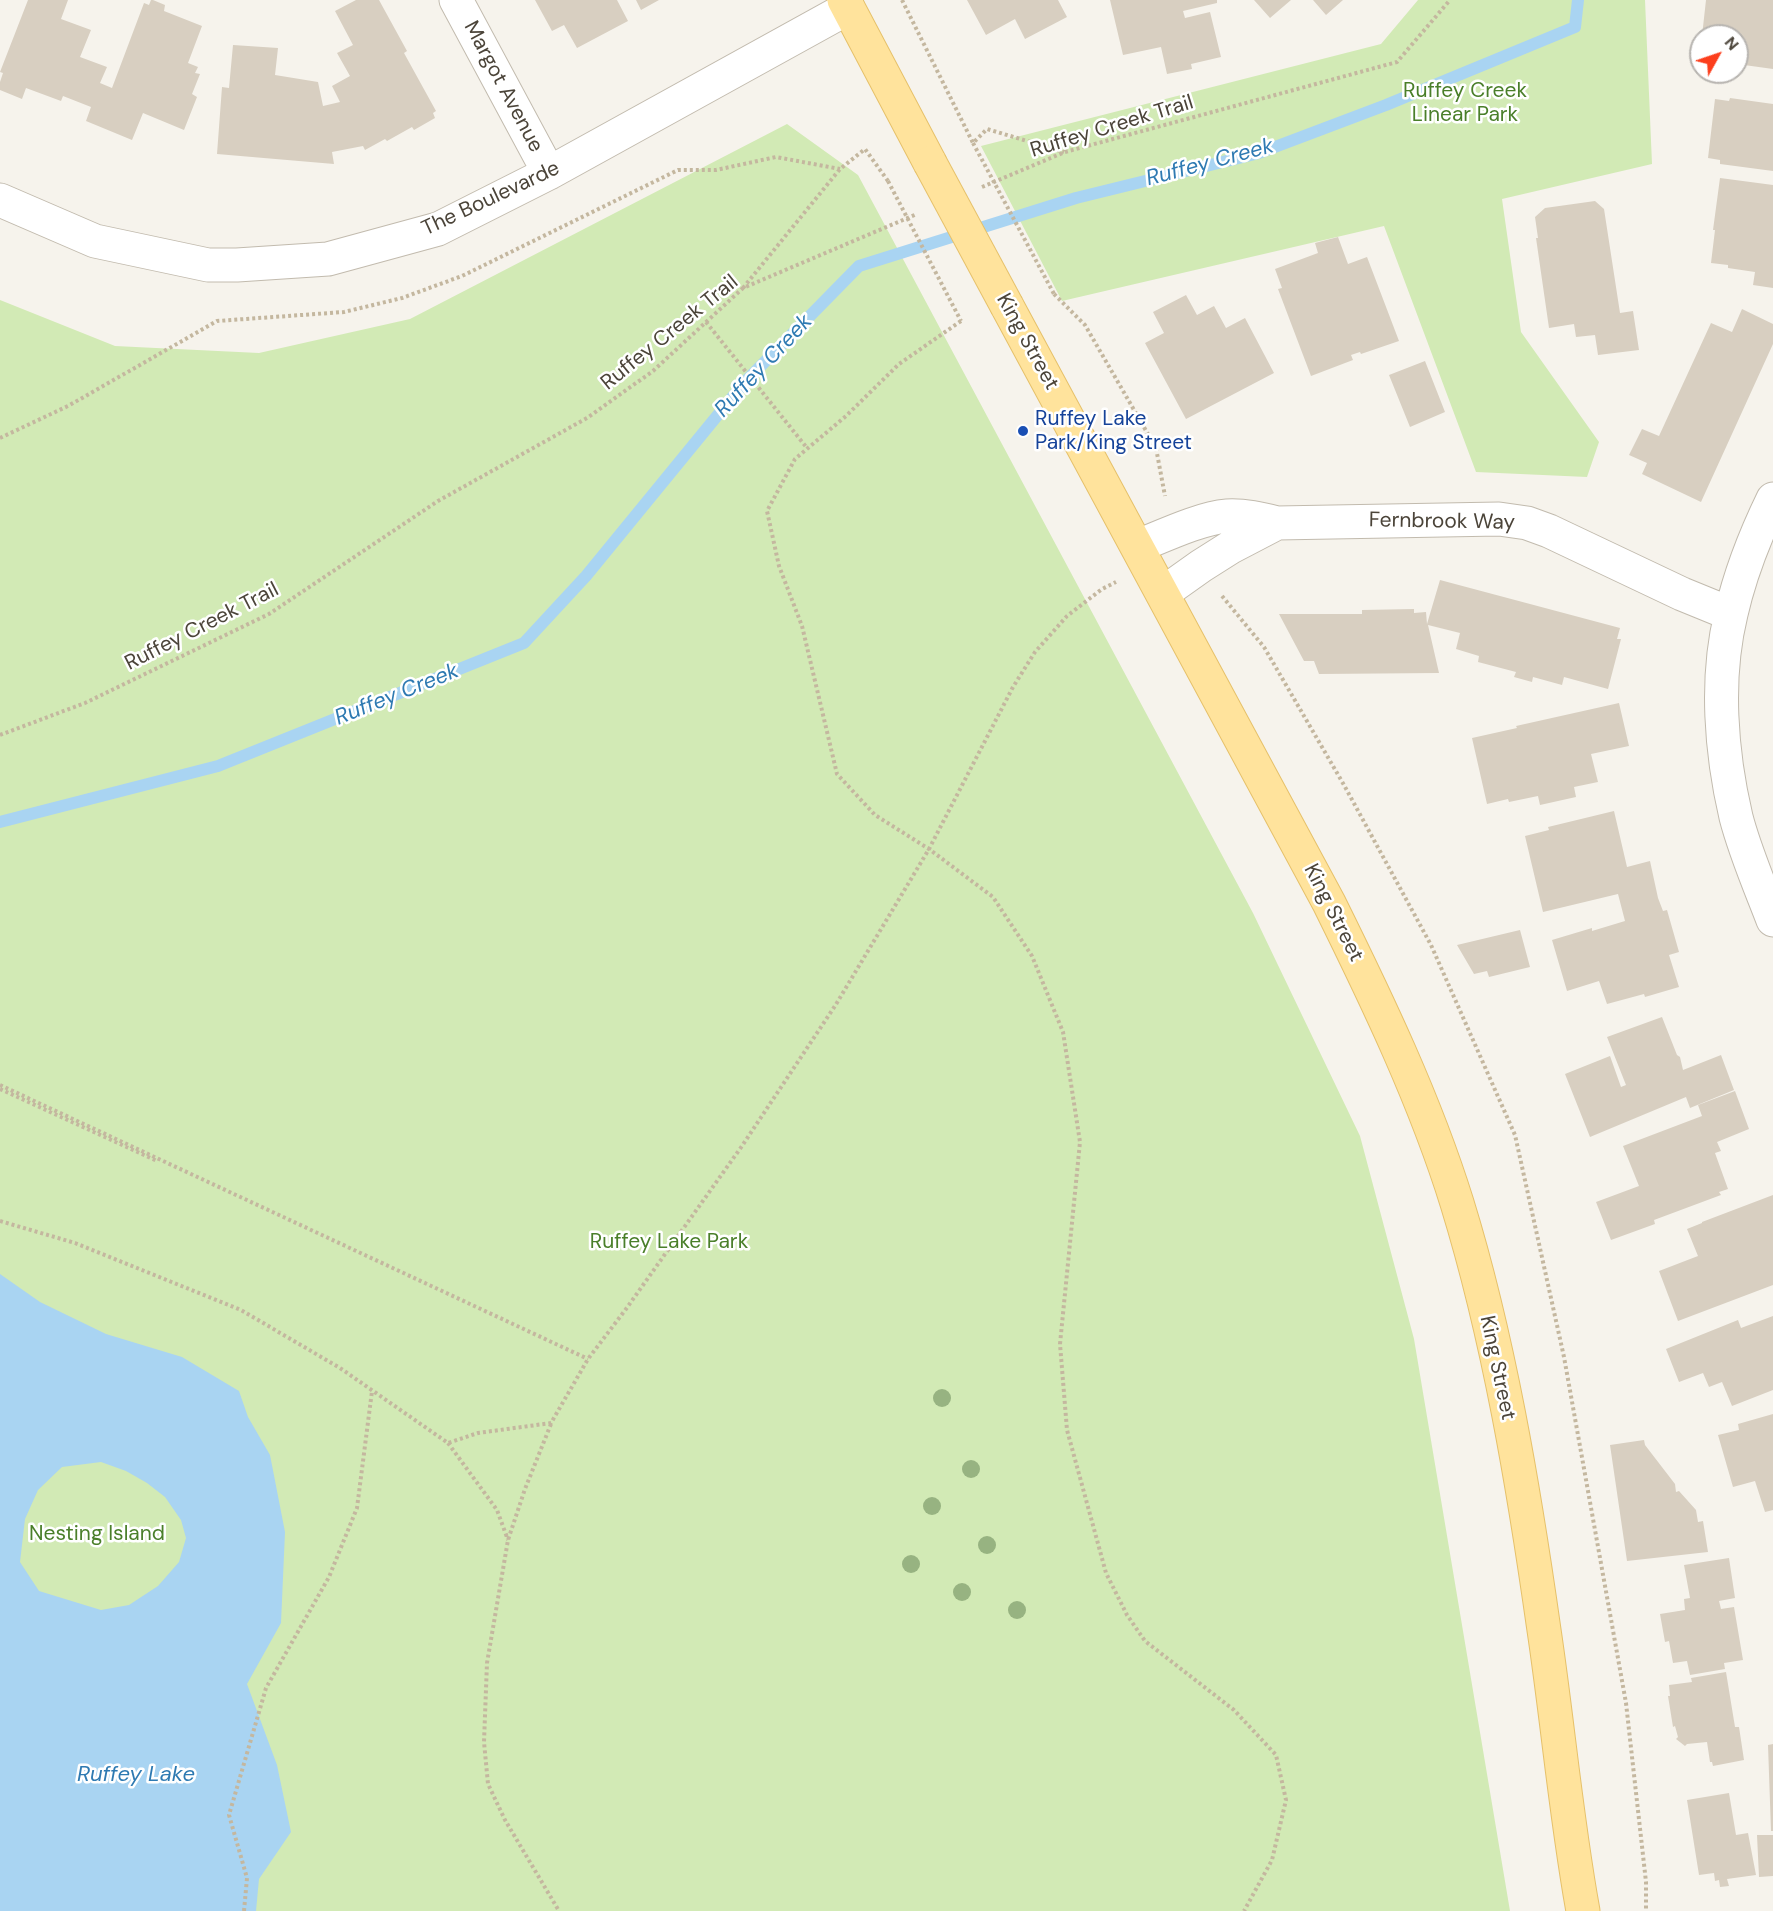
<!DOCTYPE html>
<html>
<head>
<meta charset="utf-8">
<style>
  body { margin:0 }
  #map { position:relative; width:1773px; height:1911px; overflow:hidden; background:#f6f3ec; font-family:"DM Sans",sans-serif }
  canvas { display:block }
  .north { position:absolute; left:1689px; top:24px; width:60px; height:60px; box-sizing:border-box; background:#fff; border:2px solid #b7b4b0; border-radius:50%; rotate:50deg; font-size:16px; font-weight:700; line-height:24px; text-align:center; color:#4b4439 }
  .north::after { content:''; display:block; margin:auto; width:21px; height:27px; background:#fc3f1d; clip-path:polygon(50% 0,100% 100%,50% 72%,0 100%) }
</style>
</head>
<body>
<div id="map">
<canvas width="1773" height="1911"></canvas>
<div class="north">N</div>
</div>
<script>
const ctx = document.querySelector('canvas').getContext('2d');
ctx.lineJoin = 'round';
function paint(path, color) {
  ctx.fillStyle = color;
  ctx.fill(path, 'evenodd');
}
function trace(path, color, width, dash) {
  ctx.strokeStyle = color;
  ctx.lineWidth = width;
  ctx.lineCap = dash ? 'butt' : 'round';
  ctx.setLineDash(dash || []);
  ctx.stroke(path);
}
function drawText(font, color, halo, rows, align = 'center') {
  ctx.font = font + ' "DM Sans",sans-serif';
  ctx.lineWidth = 5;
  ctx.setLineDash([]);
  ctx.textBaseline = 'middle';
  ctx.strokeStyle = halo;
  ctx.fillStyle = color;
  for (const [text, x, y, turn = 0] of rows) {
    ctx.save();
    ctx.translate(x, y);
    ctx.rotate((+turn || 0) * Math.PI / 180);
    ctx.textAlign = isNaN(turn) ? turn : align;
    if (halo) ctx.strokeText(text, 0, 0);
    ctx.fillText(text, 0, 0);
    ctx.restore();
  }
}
paint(new Path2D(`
  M1418,0H1645L1652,164L1502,199L1521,332L1599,442L1587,477L1476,472L1384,226L1062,301L981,146L1381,44Z
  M787,124L858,175L1253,913L1360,1136L1414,1339L1510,1911H0V300L115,346L259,353L410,319Z`), '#d2eab5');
paint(new Path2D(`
  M0,1274L40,1302L106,1334L182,1357L239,1391L248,1417L270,1455L285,1532L281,1623L247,1684L277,1765L291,1832L259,1879L256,1911H0ZM101,1462L126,1471L147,1483L165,1497L181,1520L186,1538L179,1562L158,1586L129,1605L101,1610L39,1591L20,1562L25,1519L38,1490L62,1467Z`), '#a9d4f2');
trace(new Path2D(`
  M0,822L218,766L524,643L586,576L744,383L859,266L1076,198L1259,153L1386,105L1575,27L1578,0`), '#a9d4f2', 12);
paint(new Path2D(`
  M28,0H68L61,19L91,30L80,57L107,67L100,83L112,88L144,3L149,5L151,0H153L165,5L164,11L202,26L188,63L198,67L195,73L200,74L192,94L197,97L184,130L143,113L132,140L86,121L91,107L63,96L61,101L26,88L22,99L0,90V82L3,73L0,72Z
  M356,0H379L407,51L404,53L436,111L433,113L435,118L414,130L412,127L387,141L385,139L365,150L363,146L332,152L334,164L217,154L222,87L229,88L233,45L278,48L275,75L318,82L323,106L340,102L332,86L350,76L337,53L353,45L335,11Z
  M535,0H617L628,21L577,48L564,25L552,31Z
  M636,0H659L641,10Z
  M967,0H1058L1067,17L1025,39L1015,19L986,35Z
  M1110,0H1217V3L1183,11L1185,18L1210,12L1221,57L1191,64L1192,69L1167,74L1161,47L1123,55Z
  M1254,0H1291L1270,18Z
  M1313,0H1343L1326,15Z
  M1706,0H1773V69L1737,64V36H1702Z
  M1730,98L1773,104V171L1720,164V160L1708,158L1715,99L1729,101Z
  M1720,178L1773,185V288L1753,285L1755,272L1728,268V265L1711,263L1715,230H1713Z
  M1595,201L1604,209L1620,313L1633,311L1639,350L1598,355L1595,335L1576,337L1574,324L1549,328L1536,238H1538L1535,217L1545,208Z
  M1338,237L1348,264L1367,257L1399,341L1361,354L1360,352L1351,355L1353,360L1311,376L1278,289L1282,288L1275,269L1318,253L1315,243Z
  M1186,295L1197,315L1214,306L1226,328L1245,318L1274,373L1186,419L1145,343L1164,333L1153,312Z
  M1742,309L1773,324V344L1701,502L1642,474L1647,463L1629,455L1642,429L1659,436L1711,323L1732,332Z
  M1425,361L1445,412L1410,427L1389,375Z
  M1440,580L1620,628L1617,639H1621L1608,689L1564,677L1562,685L1533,677L1532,682L1514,677L1516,672L1478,662L1479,656L1456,649L1460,633L1428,625L1439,673L1319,674L1314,661H1304L1279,614H1362V610L1414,609V613L1426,612L1427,624Z
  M1619,703L1629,746L1591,754L1598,782L1574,787L1576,797L1540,805L1538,796L1509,802L1508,799L1487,804L1472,738L1517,728L1516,726Z
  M1614,811L1627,867L1650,861L1658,898L1663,911L1667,910L1679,952L1669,955L1679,987L1645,997L1644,994L1607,1004L1599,981L1567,991L1552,940L1592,928V931L1625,921L1618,894L1543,912L1525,836L1549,830L1548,827Z
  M1520,930L1530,967L1489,977L1487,971L1474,974L1457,945Z
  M1662,1017L1677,1055L1680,1057L1683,1070L1721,1055L1734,1090L1690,1108L1686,1097L1590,1137L1565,1074L1610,1056L1621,1087L1626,1085L1607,1037Z
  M1735,1091L1749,1129L1717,1142L1721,1151L1715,1153L1728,1189L1719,1192L1721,1195L1654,1220L1655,1224L1611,1240L1596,1202L1639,1186L1623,1146L1702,1116L1698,1105Z
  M1773,1195V1285L1678,1321L1659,1271L1698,1256L1687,1229L1702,1223V1222Z
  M1773,1316V1390L1732,1406L1722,1382L1709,1387L1703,1373L1679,1382L1666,1349L1738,1320L1741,1328Z
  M1773,1414V1510L1765,1512L1755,1481L1733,1487L1718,1435L1739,1430L1738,1424Z
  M1644,1440L1645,1445L1675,1484L1676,1492L1679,1491L1696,1510L1698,1522L1703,1521L1708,1552L1627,1561L1610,1445Z
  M1729,1558L1735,1598L1719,1601L1721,1609L1734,1607L1743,1660L1724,1663L1725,1669L1690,1675L1687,1661L1673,1663L1669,1641L1665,1642L1660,1614L1685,1610L1684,1599L1690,1598L1684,1565Z
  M1726,1672L1735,1727H1739L1744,1760L1713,1766L1712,1762H1710L1707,1742L1687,1744L1685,1746L1676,1739L1678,1737L1675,1726L1673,1727L1668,1696H1670L1669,1685L1692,1682L1691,1678Z
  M1773,1744V1831H1771L1768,1745Z
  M1729,1793L1736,1835L1748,1833L1756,1875L1727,1879L1729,1886L1720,1887L1719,1880L1715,1881L1714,1873L1699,1875L1687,1800Z
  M1757,1835H1773V1876L1759,1877Z`), '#d8cfc1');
const minor = new Path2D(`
  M456,0L549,173
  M0,200L95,241L208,265H237L328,259L438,229L549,173L848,8
  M1773,499C1755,536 1740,574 1731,614C1715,679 1721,753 1736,817C1745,852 1760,886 1773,920
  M1138,546C1163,536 1201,518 1227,516C1244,515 1261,519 1277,523L1499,519L1527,523L1549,531L1682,594L1731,614
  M1163,593L1201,566L1231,547L1277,523`);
const major = new Path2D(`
  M844,0L930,163
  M1007,306L1329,903C1377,1000 1425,1100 1457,1203C1499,1339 1524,1489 1544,1630C1558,1724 1566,1818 1583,1911`);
trace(minor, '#c2bbae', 35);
trace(major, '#e6c16a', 35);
trace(new Path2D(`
  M902,0L973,143L987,129L1064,152
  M982,187L1065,152L1397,62L1450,0
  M743,288L840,169L865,149L888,181
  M1054,294L1085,325L1156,448L1165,496
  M961,321L899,364L846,416L795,459L767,511L779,566L802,626L837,774L875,815L929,849L993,897L1032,956L1063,1032L1080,1142L1060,1344L1067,1430L1106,1573L1127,1615L1145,1641L1234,1710L1276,1755L1286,1800L1272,1860L1244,1911
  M706,322L807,448
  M0,438L68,406L217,321L344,312L402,298L462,276L678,170H716L776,157L840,169
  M1222,596L1264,647L1344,785L1431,945L1515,1135L1564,1357L1626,1703L1646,1882V1911
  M0,735L85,703L269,614L438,501L587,418L653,371L743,288L917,214
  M0,1085L588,1359
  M0,1089L157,1161
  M0,1221L75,1243L241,1310L340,1368L448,1443L478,1433L551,1423L588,1359L626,1309L742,1146L835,1006L929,849L1013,687L1035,652L1067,616L1102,589L1116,582
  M551,1424L525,1489L508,1540L487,1663L484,1742L488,1784L505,1820L559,1911
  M448,1443L497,1510L508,1540
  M244,1911L247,1878L229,1815L266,1688L329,1577L357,1508L372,1391`), '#c4b79f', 4, [3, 3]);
trace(minor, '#fff', 33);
trace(major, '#ffe39c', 33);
const majorBridge = new Path2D(`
  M930,163L1007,306`);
trace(majorBridge, '#e6c16a', 35, []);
trace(new Path2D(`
  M973,143L1054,294
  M888,181L961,321`), '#c4b79f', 4, [3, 3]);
trace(majorBridge, '#ffe39c', 33);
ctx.fillStyle = '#97b381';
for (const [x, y] of [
  [942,1398],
  [971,1469],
  [932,1506],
  [987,1545],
  [911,1564],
  [962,1592],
  [1017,1610]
]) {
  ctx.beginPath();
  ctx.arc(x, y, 9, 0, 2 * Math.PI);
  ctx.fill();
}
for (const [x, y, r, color] of [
  [1023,431,6,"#1a4fb4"]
]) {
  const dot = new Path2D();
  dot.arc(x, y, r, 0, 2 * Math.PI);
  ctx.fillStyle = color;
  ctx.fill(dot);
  trace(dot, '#fff', 2);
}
drawText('21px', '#4b4439', '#fff', [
  ["Margot Avenue",503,87,62],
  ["Ruffey Creek Trail",1112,127,-17],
  ["The Boulevarde",491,199,-25],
  ["Ruffey Creek Trail",670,333,-39],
  ["King Street",1027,342,61],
  ["Fernbrook Way",1442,522,1],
  ["Ruffey Creek Trail",202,627,-27],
  ["King Street",1333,913,63],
  ["King Street",1497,1368,78]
]);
drawText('21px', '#4a7f2a', '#fff', [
  ["Ruffey Creek",1465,91],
  ["Linear Park",1465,115],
  ["Ruffey Lake Park",669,1242],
  ["Nesting Island",97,1534]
]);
drawText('21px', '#164399', '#fff', [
  ["Ruffey Lake",1035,419],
  ["Park/King Street",1035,443]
], 'left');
drawText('italic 22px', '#2e7ab2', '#fff', [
  ["Ruffey Creek",1210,163,-15],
  ["Ruffey Creek",764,366,-47],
  ["Ruffey Creek",397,695,-22],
  ["Ruffey Lake",136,1775]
]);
</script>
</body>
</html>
